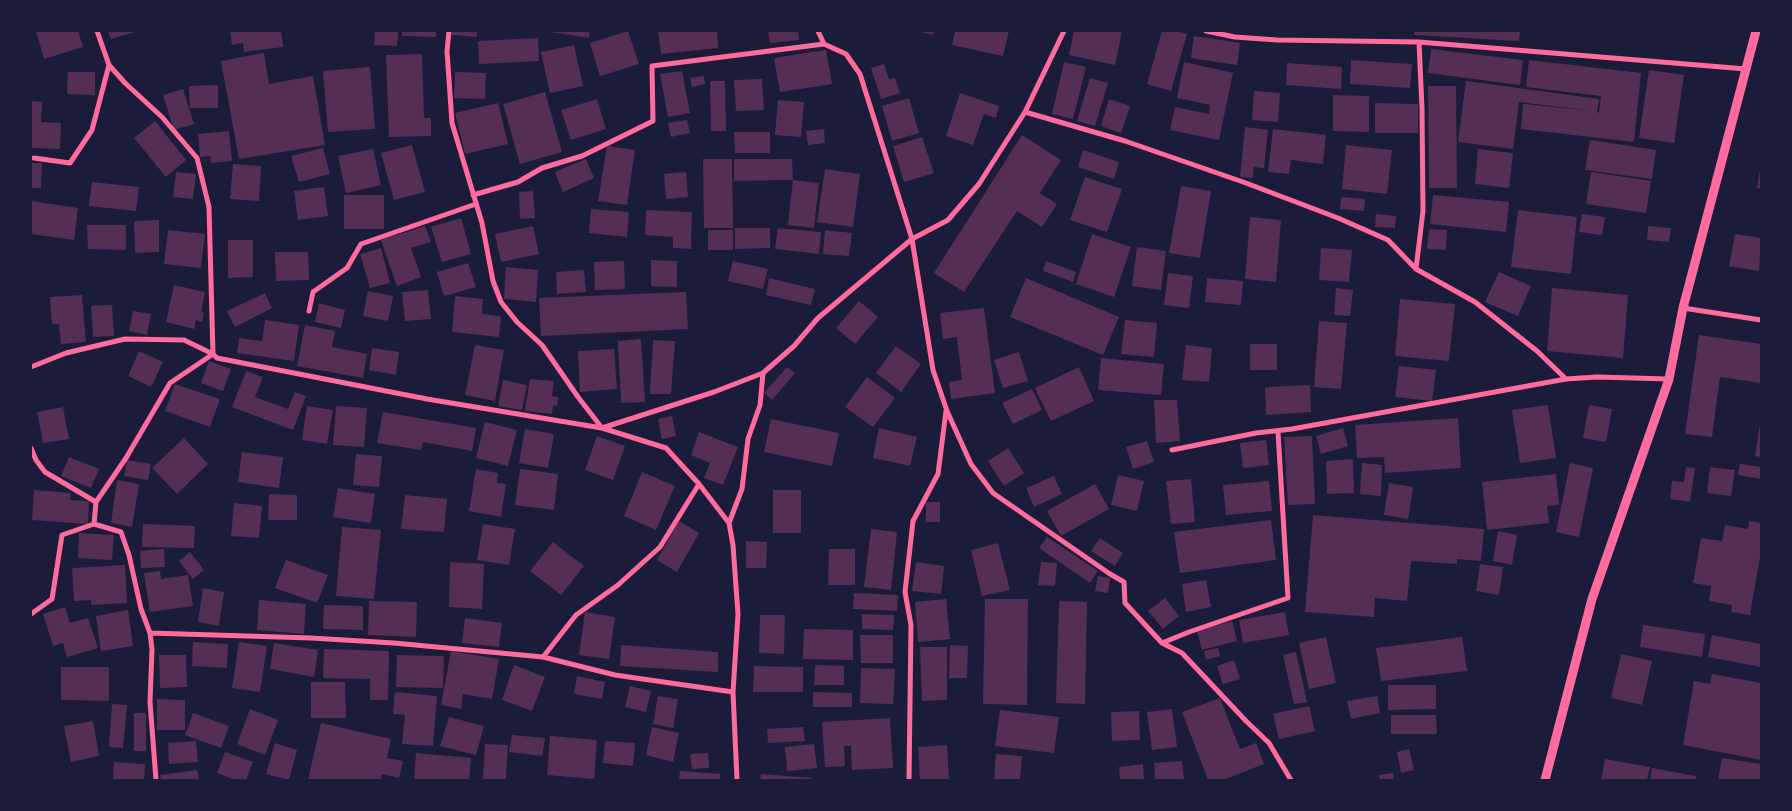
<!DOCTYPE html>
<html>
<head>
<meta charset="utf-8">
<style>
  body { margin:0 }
  #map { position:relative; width:1792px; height:811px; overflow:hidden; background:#1b1b3a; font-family:"Titillium Web",sans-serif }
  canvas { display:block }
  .frame { position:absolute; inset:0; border:32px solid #1b1b3a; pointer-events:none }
</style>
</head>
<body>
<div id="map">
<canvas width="1792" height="811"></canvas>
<div class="frame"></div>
</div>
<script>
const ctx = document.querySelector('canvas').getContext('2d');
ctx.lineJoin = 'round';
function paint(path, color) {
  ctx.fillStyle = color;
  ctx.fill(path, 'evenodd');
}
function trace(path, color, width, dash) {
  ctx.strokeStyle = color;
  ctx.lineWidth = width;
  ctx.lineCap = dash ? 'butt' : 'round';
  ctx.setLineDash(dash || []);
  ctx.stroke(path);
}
paint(new Path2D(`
  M36,31H78L83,47L44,59Z
  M108,31H135V32L111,39Z
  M230,31H281L283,47L244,52L243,43L232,45Z
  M375,31H398L397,46L374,45Z
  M402,31H436V37L402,36Z
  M452,31H477V37L452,35Z
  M544,31H590L589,38Z
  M628,31L639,64L600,76L590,43Z
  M658,31H717L718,48L661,54Z
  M768,31H798L799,40L770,43Z
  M916,31H934L933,35Z
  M955,31H1009L1003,56L952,45Z
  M1074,31H1122L1115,65L1069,55Z
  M1162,31H1177L1187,34L1171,91L1147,84Z
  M1414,31H1520L1519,41L1414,35Z
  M1194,36L1240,43L1237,65L1191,58Z
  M538,38L539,61L479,64L478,41Z
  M574,45L583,86L550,93L541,52Z
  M1431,49L1523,60L1520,85L1428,73Z
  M826,50L832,84L780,92L774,58Z
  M264,53L269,84L313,76L325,145L239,159L221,61Z
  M422,54L424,118H431V136L389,137L386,55Z
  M1351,60L1412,64L1410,88L1350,84Z
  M1529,60L1641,73L1634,142L1521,129L1523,104L1593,111L1519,102L1513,149L1458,142L1466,81L1599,99L1597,112L1599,113L1601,96L1526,87Z
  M1064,62L1086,67L1073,119L1052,114Z
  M1184,62L1233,73L1219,140L1170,130L1175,107L1209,114L1210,105L1177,98Z
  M1287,63L1342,67L1341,89L1286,85Z
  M884,64L889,79L895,78L900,93L881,99L871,68Z
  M370,67L375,129L328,132L323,71Z
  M1649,70L1684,75L1674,143L1639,138Z
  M682,71L690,113L668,117L660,74Z
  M68,72H95V95L67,94Z
  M455,72L486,73L485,99L454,98Z
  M704,76L705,84L692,87L690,78Z
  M1090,78L1108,83L1095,126L1077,121Z
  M762,79L764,110L736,111L734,80Z
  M710,81H725L726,131H711Z
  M218,85V108H190L189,86Z
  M1428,86H1456L1457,188H1429Z
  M183,89L194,124L174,130L163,95Z
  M1254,91L1280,93L1278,122L1252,120Z
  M545,92L562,152L520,164L503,104Z
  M960,93L999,106L996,118L984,114L973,145L946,136Z
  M1333,95L1369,96V132L1333,131Z
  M909,98L919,133L892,141L882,106Z
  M597,99L606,129L571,140L561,110Z
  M1109,99L1130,106L1121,133L1101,126Z
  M778,100L804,102L801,137L775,135Z
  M31,101L42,102L41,122L61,123L60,149L31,148Z
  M498,103L508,144L465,154L455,113Z
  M1375,103L1418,104V133H1375Z
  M687,120L690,133L671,137L668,123Z
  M155,121L186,160L166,177L134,138Z
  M1245,127L1268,130L1264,168L1254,167L1253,178L1240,177Z
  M824,129L825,143L808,145L806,131Z
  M1273,129L1326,135L1323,164L1291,160L1289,174L1268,172Z
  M229,131L232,161L211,163L210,156L200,157L198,134Z
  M734,132H770V153H735Z
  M1022,135L1061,160L1040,193L1057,204L1042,227L1017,211L964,292L934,273Z
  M922,137L934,173L904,182L893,146Z
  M1590,140L1656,150L1652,179L1585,170Z
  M412,145L425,192L394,200L381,153Z
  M1346,145L1392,150L1387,194L1342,189Z
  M607,146L635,150L627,205L598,201Z
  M323,148L330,174L299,182L291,156Z
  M373,149L381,185L346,193L338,156Z
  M1478,149L1513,153L1509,188L1475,184Z
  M1083,150L1119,162L1114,179L1078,167Z
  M586,159L594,178L563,192L555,172Z
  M703,159H732L733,228H704Z
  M734,159H792L793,180L734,181Z
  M31,163H42L41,188H31Z
  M233,164L261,166L259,201L230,199Z
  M825,169L860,174L853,227L817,222Z
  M1760,170H1761V189L1757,188Z
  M176,172L196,174L193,199L173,197Z
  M686,172L688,197L666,199L664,174Z
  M1591,172L1651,181L1646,213L1586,204Z
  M1085,177L1122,189L1107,232L1070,220Z
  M793,180L819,183L814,228L788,225Z
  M92,182L139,187L136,211L89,206Z
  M1181,186L1211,191L1200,258L1169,253Z
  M324,187L328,216L298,220L294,191Z
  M533,191L535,218L520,219L519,192Z
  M344,195H384V229H344Z
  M1433,195L1509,202L1506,232L1430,224Z
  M1341,197L1365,199L1364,211L1340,209Z
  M31,201L78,208L74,240L31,234Z
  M591,209L629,212L627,237L589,233Z
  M646,210L692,212L691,249L673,248V237L645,235Z
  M1518,210L1577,217L1571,274L1511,267Z
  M1376,214L1396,216L1395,228L1375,227Z
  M1582,214L1605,217L1602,235L1579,232Z
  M1250,217L1281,220L1276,282L1245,279Z
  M461,218L471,254L442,262L431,227Z
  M159,220V252L135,253L134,221Z
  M87,225H126V250L88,249Z
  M425,226L431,242L411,248L421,277L397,286L381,240Z
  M533,226L539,254L501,262L495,234Z
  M1648,226L1671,228L1669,242L1647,240Z
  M735,228H770V248L735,249Z
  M778,228L821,232L819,254L775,249Z
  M1429,229L1447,230L1446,250L1427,249Z
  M168,230L205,234L201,268L164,264Z
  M708,230H733V250H708Z
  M825,230L852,233L849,256L823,254Z
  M1092,234L1131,247L1114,297L1076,284Z
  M1735,234L1761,238L1759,271L1729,266Z
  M228,240H253V277L228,278Z
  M1137,247L1166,251L1161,290L1132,286Z
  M381,248L390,283L370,288L360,254Z
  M1321,248L1352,250L1349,282L1319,280Z
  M275,252H308L309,280L276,281Z
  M651,260L677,261V287L651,286Z
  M624,261L625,289L595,290L594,262Z
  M733,261L768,269L763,289L728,281Z
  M1046,261L1076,272L1073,282L1043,271Z
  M468,263L476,287L444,296L437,272Z
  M506,267L538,270L536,302L504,299Z
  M584,270L586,292L557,294L556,272Z
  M1499,272L1531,286L1518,316L1485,302Z
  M1168,273L1193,276L1189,308L1164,305Z
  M769,278L815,289L811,305L766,295Z
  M1026,278L1119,317L1103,355L1010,317Z
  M1207,278L1243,281L1241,305L1205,302Z
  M174,285L205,292L201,312L204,313L202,322L196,320L194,329L166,322Z
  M1336,288L1353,290L1350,316L1334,315Z
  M1552,288L1628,295L1623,358L1547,351Z
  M428,290L431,319L405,321L402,292Z
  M368,291L393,296L388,321L363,316Z
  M686,292L688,329L541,336L539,298Z
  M265,293L272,308L235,327L227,311Z
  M82,295L86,342L61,344L59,324H52L50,297Z
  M455,296L483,299L482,314L501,316L499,337L452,332Z
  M1400,299L1455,304L1449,361L1395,356Z
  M859,301L878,317L855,344L836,328Z
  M319,303L345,310L341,328L315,322Z
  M112,305L114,336L93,337L91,306Z
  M984,308L995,393L951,399L949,382L962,380L957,337L943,339L940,313Z
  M133,311L151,314L147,335L129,331Z
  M265,320L299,325L294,361L237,353L239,338L262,341Z
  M1125,320L1157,323L1154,357L1121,354Z
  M1319,321L1347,323L1341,389L1314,387Z
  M305,325L335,331L332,347L367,354L363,378L297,366Z
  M1699,335L1761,344V383L1720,377L1712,437L1685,434Z
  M641,339L645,402L621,403L618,341Z
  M653,340L675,341L671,394H650Z
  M1250,344H1277V370H1250Z
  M475,345L504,350L495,401L465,395Z
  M1186,345L1212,348L1209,382L1182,380Z
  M896,346L921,364L901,392L876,373Z
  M372,348L399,352L396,375L369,370Z
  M614,349L617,389L580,392L578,351Z
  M139,351L163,362L151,387L128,376Z
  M1019,352L1028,381L1003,388L994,360Z
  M1101,358L1164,364L1161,395L1098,390Z
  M209,361L231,369L223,391L201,383Z
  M1399,366L1436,370L1432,401L1395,397Z
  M787,367L795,373L772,400L764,393Z
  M1079,367L1094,401L1051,421L1035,388Z
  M246,371L263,377L255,397L288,409L295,392L306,396L293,430L232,407Z
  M867,377L895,398L873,427L845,407Z
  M530,379L554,381L552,396L558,397L557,406L553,405L552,414L525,411Z
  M503,380L527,385L522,410L498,406Z
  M175,384L220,399L210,427L165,411Z
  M1310,385L1311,412L1266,415L1265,387Z
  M1032,389L1042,410L1013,424L1002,403Z
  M1154,400H1177L1180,441L1156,443Z
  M1548,405L1556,458L1520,463L1512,410Z
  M1589,405L1612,409L1606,442L1583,438Z
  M307,406L333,410L327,444L302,440Z
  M336,406L367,408L364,447L333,445Z
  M63,407L69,439L43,443L37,412Z
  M383,412L476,428L472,451L423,442L421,450L377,443Z
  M672,416L676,436L662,439L658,419Z
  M1458,418L1461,468L1385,473L1384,457L1357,458L1355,425Z
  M771,419L839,433L832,466L764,452Z
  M485,422L517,430L508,466L476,458Z
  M1760,425H1761V457L1755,456Z
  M879,428L917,437L910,466L873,458Z
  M1343,428L1348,446L1321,454L1316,436Z
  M525,429L554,434L548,468L519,463Z
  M699,432L738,447L723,485L704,478L710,463L691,455Z
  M597,436L625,446L613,480L585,470Z
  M1312,436L1315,504L1288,505L1284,437Z
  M184,438L208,464L177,494L152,468Z
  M1266,440L1269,465L1243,468L1240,443Z
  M1147,441L1154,462L1133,469L1126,447Z
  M1008,448L1024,473L1004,486L988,461Z
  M242,452L283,457L279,488L238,482Z
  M356,454L382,456L379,487L353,485Z
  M69,457L99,469L91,488L61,476Z
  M1353,459L1354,493L1327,494L1326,461Z
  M127,460L151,464L148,480L124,476Z
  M1362,463L1382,465L1381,496L1360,494Z
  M1570,463L1593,468L1579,537L1556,532Z
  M1740,464L1761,467V479L1738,475Z
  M1686,467L1695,468L1690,502L1670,499L1672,481L1684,482Z
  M1710,467L1735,470L1731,496L1707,493Z
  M476,469L498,473L497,483L506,484L501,517L469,511Z
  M520,469L558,474L554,510L515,505Z
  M642,472L675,486L656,530L624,516Z
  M1556,474L1559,505L1547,506L1549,523L1487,530L1482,482Z
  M1118,475L1144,481L1137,511L1111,505Z
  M1054,476L1062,494L1034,507L1026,488Z
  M1191,479L1195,522L1171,524L1166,481Z
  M117,480L139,484L132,527L111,523Z
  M1269,481L1272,511L1226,515L1223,485Z
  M1389,483L1413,487L1408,519L1384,515Z
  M1095,484L1109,509L1061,536L1047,511Z
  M338,488L375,494L371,523L333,517Z
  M34,490L71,493L70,500L89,501L88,524L32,520Z
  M773,490H801V533H773Z
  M269,494L297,495V520H268Z
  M405,495L447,499L444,532L401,529Z
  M926,502H940V522H926Z
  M234,503L262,506L259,538L231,536Z
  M1313,515L1484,529L1481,561L1457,559V564L1411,561L1407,601L1375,598L1374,617L1305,612Z
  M1271,520L1276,560L1180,573L1174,532Z
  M679,521L699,533L677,572L657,560Z
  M1749,521L1761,523V551L1750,615L1731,612L1732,605L1709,601L1711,586L1693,583L1701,538L1722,541L1725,525L1748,529Z
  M143,524L195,526L194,548L142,547Z
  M483,524L515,529L509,565L477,560Z
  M342,527L381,530L374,599L336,596Z
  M871,529L897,532L891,590L864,587Z
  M1498,531L1517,535L1512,565L1493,561Z
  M79,533L114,535L112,560L78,558Z
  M1047,537L1098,571L1090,583L1039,548Z
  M1100,538L1123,553L1115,566L1091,551Z
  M746,541L767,542L766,568H746Z
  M553,542L584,566L561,595L530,571Z
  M998,543L1010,590L982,596L971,550Z
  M164,549L165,567L141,568L140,551Z
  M829,549H855V585H828Z
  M190,552L204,570L193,579L179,561Z
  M286,560L328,575L317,603L275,588Z
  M450,562L484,564L482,609L449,607Z
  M916,562L944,566L941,594L912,591Z
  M1041,562L1057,563L1055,586L1038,585Z
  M1480,564L1503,567L1499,595L1476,591Z
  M125,565L127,603L91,605V600L74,601L72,568Z
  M160,571L161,579L188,575L193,606L150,612L144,573Z
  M1098,576L1110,578L1108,593L1095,591Z
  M1206,580L1211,607L1186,612L1182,584Z
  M203,588L224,592L219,626L198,622Z
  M854,593L898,595L897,611L853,609Z
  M1165,598L1179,616L1163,629L1148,611Z
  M946,599L950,639L918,642L915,602Z
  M985,599H1028L1027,705L983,704Z
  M259,600L306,604L304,634L257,630Z
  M369,601L417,602L416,637L368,635Z
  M1059,601L1087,602L1085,704L1056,703Z
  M324,605L363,606V630L323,629Z
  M65,607L70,623L88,618L98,648L67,657L63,643L53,646L43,614Z
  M128,610L133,646L101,651L96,616Z
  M585,612L615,617L609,659L579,655Z
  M1285,612L1289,635L1243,643L1239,620Z
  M862,614L894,615L893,630L862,629Z
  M760,615H785L784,654L759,653Z
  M465,618L502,623L499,647L462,643Z
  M1232,621L1237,641L1202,650L1197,631Z
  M1643,625L1705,634L1702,657L1640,647Z
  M804,629L853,630V660L803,659Z
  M860,635H893V663H861Z
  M1712,635L1761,644V667L1708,657Z
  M1326,637L1336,683L1309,689L1299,643Z
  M1462,637L1467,671L1381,681L1376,648Z
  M193,642L228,644L227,668L192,666Z
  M239,642L267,646L260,692L232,688Z
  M274,643L318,650L314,677L270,669Z
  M621,645L718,652V672L620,666Z
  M950,645L968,646L967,678H949Z
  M920,647H947V700L922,701Z
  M1218,648L1220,656L1206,660L1204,651Z
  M324,649L389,651L388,700H370V679L323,678Z
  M451,651L499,659L492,699L463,694L461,709L441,705Z
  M1296,652L1307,702L1294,704L1283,655Z
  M1621,654L1652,661L1642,705L1611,698Z
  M159,655H186L187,687L160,688Z
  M397,655L444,656L443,688L396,687Z
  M1234,660L1240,679L1223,684L1217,666Z
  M514,665L545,677L532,711L502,700Z
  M815,665L844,666V685H814Z
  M754,666L803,667V692H753Z
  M61,667H109V701L61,700Z
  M861,668L895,669L893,704L860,703Z
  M1712,674L1761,683V760L1683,745L1694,681L1710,684Z
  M577,676L605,682L602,699L574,694Z
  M311,682H345L346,718H311Z
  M1388,685H1436V709L1388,710Z
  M630,686L651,691L646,712L625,707Z
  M395,692L437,696L433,746L402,744L405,715L393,714Z
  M813,692L852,693V707H813Z
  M658,696L678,699L673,728L653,724Z
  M1377,696L1380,713L1351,719L1347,701Z
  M1220,698L1240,749L1256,743L1264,764L1223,780H1208L1182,712Z
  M157,699L185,700V730H157Z
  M112,704L127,705L123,748L109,747Z
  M1309,706L1315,731L1279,739L1273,714Z
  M250,709L278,720L265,755L237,744Z
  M1172,709L1177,747L1152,750L1147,712Z
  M1000,710L1059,717L1054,753L995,746Z
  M1139,711L1140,740L1112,741L1111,712Z
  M134,713H146V751H134Z
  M193,713L229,726L221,748L185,735Z
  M1391,715H1436L1437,734H1391Z
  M449,717L484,726L476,755L440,746Z
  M890,718L893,768L852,770L851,746H844L845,766L825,767L822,722Z
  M93,721L99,756L71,762L64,726Z
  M321,723L391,739L387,758L403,761L399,778L382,774L381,780H308Z
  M652,727L679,733L673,762L646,755Z
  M803,727L805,741L768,743L767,729Z
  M512,735L545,738L542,756L509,752Z
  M550,736L597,740L594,779L547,775Z
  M196,741L198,762L169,764L168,743Z
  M605,741L635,743L633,766L603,763Z
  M275,743L297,750L289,780L266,774Z
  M485,744L508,745L506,779H483Z
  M814,744L817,768L787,771L785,747Z
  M947,745L949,780H920L918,747Z
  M1409,749L1414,770L1401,773L1397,752Z
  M225,752L253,762L246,780H235L217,773Z
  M416,753L471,758L469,780H414Z
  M708,753L709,768L692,769L690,754Z
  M996,754L1022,756L1020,780H994Z
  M1722,758L1761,764V780H1718Z
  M1605,759L1650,767L1647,780H1601Z
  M1182,761L1184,780H1155L1154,763Z
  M114,762L145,764L144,780H113Z
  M1143,764L1144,780H1120L1119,767Z
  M1652,768L1696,776V780H1650Z
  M197,770L199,780H161L160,775Z
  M680,771L720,774V780H679Z
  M1393,773L1394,780H1380L1379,775Z
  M761,774L812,778V780H760Z`), '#542f53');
trace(new Path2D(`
  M449,31L447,51L452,123L482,223L493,281L501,302L517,322L542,345L578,397L602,428L666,448L699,484L729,523L733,545L738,614L733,692L737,780
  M818,31L824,44L846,54L860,74L912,239L933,370L947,411L971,464L993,493L1110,574L1124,582L1125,603L1162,643L1182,653L1246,721L1269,743L1291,780
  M1206,31L1235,37L1277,40L1419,42L1746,69
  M1025,112L1125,141L1246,183L1338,218L1388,240L1416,269L1475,302L1537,351L1566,379
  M34,158L70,163L92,130L109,65
  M473,195L518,182L542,168L582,156L653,121L652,66L824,44
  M1416,269L1423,211L1422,108L1419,42
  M1683,308L1761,320
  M309,311L313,292L347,268L361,244L476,204
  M31,367L66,353L125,339L184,340L213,354L217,358L427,399L602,428L714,392L763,373
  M31,448L36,460L45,472L96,502L94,524L121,532L129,555L141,609L150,633L152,649L150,702L156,780
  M1172,450L1256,433L1292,429L1566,379L1597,377L1669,379
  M96,502L126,458L170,383L213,354L209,207L197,158L162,117L125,83L109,65L97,31
  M729,523L742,489L748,439L760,405L763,373L794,346L818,318L912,239L948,220L979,184L1025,112L1064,31
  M31,614L52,599L62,535L94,524
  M150,633L311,638L394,643L543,657L615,675L733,692
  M1162,643L1189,632L1288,598L1278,432
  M543,657L576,615L618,585L660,547L699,484
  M909,780L911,625L905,592L913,521L938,474L946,411`), '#ff6b9d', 5);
trace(new Path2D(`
  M1545,780L1592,599L1669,379L1683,308L1756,31`), '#ff6b9d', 9);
</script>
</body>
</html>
